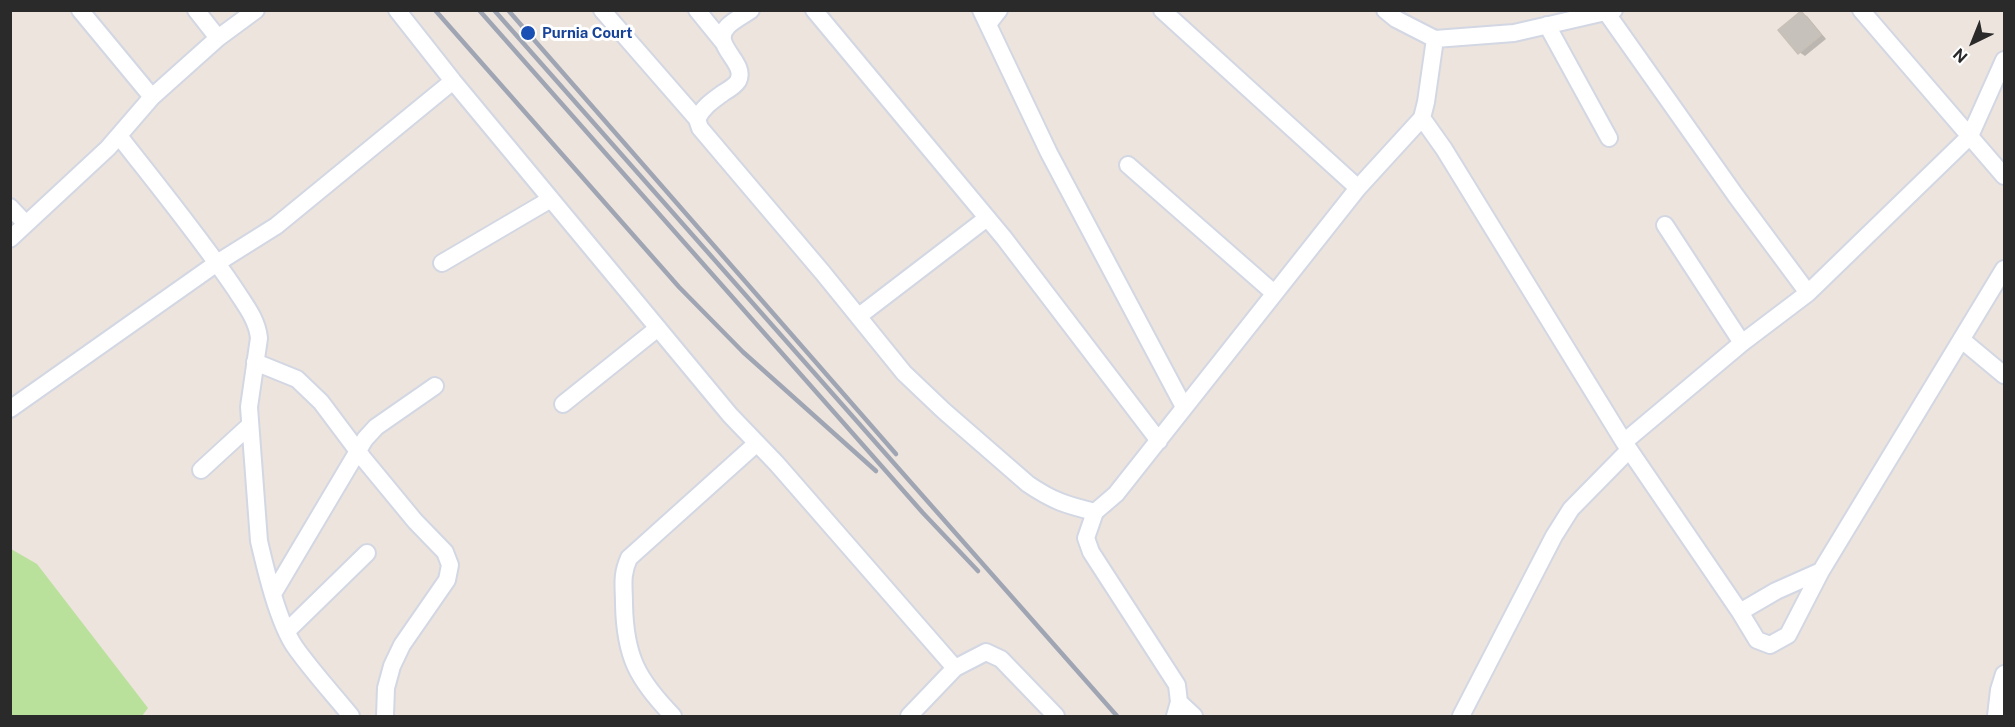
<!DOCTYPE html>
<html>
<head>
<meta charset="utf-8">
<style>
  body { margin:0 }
  #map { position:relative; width:2015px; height:727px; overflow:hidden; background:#ece4dd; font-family:"Public Sans",sans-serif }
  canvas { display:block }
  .frame { position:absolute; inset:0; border:12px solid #2a2a2a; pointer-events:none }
  .north { position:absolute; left:1943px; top:12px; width:60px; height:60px; -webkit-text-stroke:4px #fff; paint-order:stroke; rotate:223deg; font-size:16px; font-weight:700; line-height:24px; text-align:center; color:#2a2a2a }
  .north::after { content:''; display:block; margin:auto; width:21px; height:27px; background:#2a2a2a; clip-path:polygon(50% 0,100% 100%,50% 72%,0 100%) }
</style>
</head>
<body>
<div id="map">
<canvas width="2015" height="727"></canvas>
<div class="frame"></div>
<div class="north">N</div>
</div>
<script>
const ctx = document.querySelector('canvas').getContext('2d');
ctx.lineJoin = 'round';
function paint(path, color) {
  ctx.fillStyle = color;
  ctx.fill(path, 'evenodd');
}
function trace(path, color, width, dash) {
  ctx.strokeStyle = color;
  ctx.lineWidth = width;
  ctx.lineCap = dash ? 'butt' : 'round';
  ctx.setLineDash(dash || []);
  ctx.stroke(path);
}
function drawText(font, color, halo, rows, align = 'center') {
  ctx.font = font + ' "Public Sans",sans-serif';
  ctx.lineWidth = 6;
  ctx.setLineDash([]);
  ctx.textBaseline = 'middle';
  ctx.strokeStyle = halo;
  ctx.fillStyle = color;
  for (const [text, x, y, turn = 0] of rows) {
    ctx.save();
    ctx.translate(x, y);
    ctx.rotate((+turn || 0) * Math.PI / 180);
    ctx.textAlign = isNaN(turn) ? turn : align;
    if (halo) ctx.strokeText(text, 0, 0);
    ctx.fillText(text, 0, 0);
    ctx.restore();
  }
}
paint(new Path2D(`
  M11,549L37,564L148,708L142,716H11Z`), '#bae19b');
paint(new Path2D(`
  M1801,13L1807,16L1826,39L1805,56L1799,52Z`), '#0003');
const building = new Path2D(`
  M1801,11L1821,35L1798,54L1778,30Z`);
paint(building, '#c7c1bc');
trace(building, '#c7c0b6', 1.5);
const minor = new Path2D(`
  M80,10L152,97
  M196,10L218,38
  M397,10L453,81L730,415L777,464L955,668
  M602,10L697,119
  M697,10L723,42
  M751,10C744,15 734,20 728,26C709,45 748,62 738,81C735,86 728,90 723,93C712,101 703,107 697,119L700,128L823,273L904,373L944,411L1028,484C1053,501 1066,505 1095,512
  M814,10L1004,238L1159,441
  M981,10L1049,153L1184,407
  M1162,10L1358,188
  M1385,10L1396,19L1435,39L1514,33L1614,10
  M1861,10L2004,176
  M1606,12L1736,196L1808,293
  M988,24L999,10
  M1547,25L1609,138
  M1422,118L1444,149L1624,442L1740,612L1757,640L1770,645L1788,635L1821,571L2004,269
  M119,136C158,186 199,236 235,289C245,305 257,319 259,338L249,407L259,541C266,571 278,622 295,647C312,671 333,694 351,716
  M1128,165L1274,293
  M10,207L26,224
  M1665,225L1742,343
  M10,239L108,148L152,97L218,38L256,10
  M442,263L551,199
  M859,316L987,218
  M1962,340L2004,375
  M255,362L297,379L321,402L363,458L415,521L445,552L450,565L447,580L402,645L392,666L386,688L385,716
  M563,404L658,328
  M10,409L217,263L276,226L453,81
  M1624,442L1742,343L1808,293L1970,136L2004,60
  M201,470L249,426
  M273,594L365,439L376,427L435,386
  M1740,612L1776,591L1821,571
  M287,631L367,553
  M1179,702L1194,716
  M673,716C637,679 625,656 624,604C624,585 621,576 629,558L757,443
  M909,716L955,668L986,652L1001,659L1056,716
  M1175,716L1179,702L1177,685L1091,552L1086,538L1095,512L1116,494L1358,188L1422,118L1426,102L1435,39
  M1461,716L1554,536L1571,509L1629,450
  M1996,716L1999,690L2004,674`);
trace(minor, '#d2d7e3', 20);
trace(minor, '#fff', 16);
trace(new Path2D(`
  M435,10L679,287L743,352L876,471
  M479,10L923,513L978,571
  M494,10L1117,716
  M508,10L896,454`), '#a0a5b4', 4.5);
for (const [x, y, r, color] of [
  [528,33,8,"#1a4fb4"]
]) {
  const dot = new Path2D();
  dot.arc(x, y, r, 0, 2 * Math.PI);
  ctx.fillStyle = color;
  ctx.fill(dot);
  trace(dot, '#fff', 2);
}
drawText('bold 15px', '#164399', '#fff', [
  ["Purnia Court",542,33]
], 'left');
</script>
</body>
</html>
